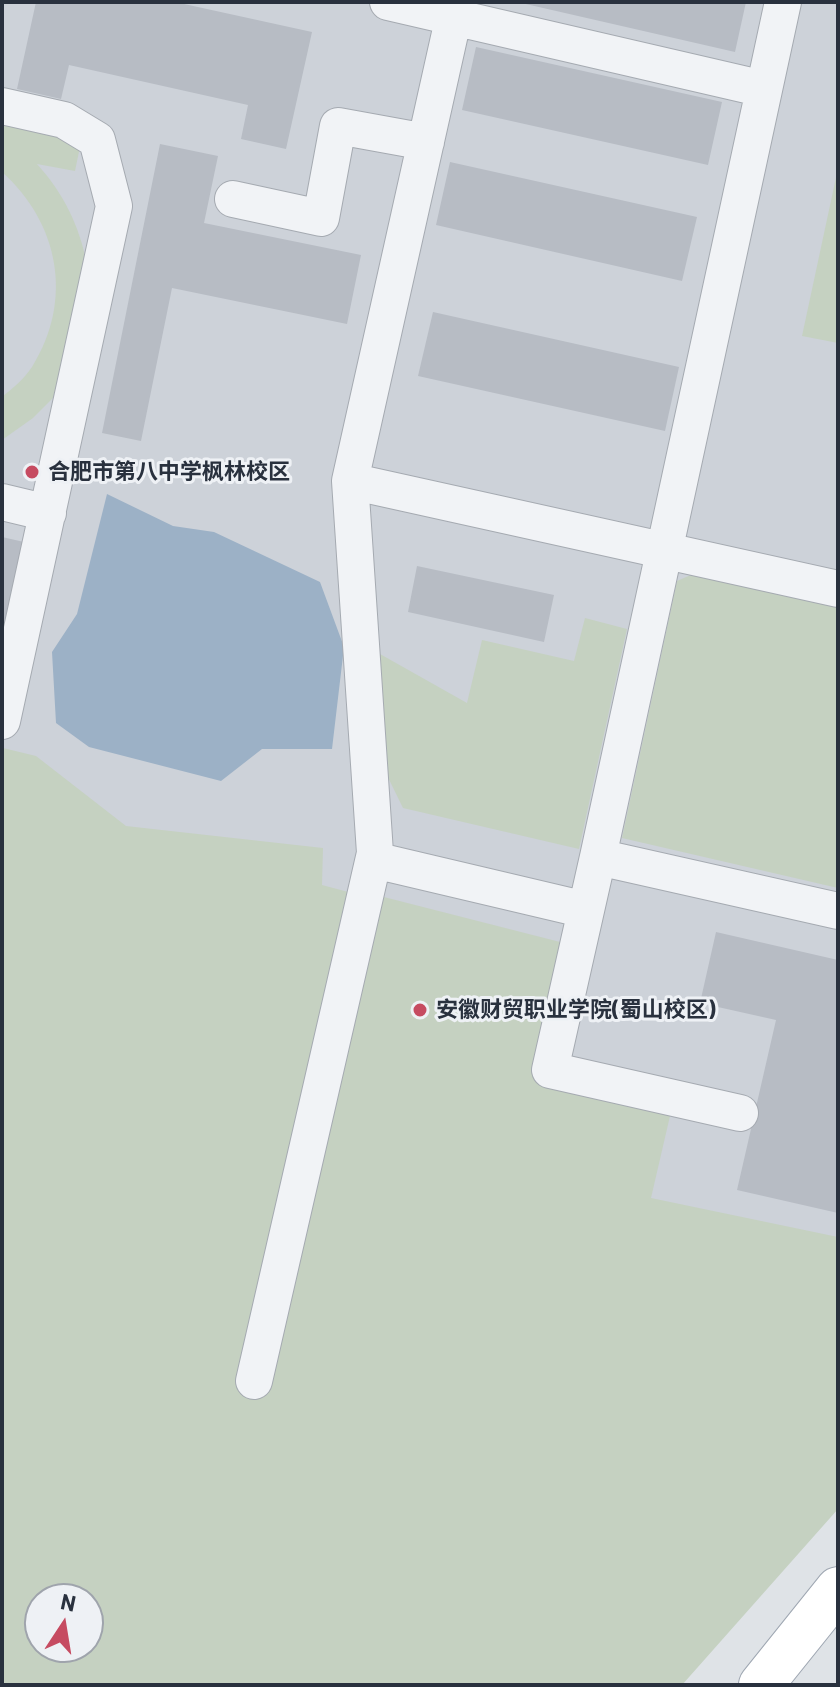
<!DOCTYPE html>
<html>
<head>
<meta charset="utf-8">
<style>
  body { margin:0 }
  #map { position:relative; width:840px; height:1687px; overflow:hidden; background:#dfe3e7; font-family:Barlow,sans-serif }
  canvas { display:block }
  .frame { position:absolute; inset:0; border:4px solid #29313e; pointer-events:none }
  .north { position:absolute; left:24px; top:1583px; width:80px; height:80px; box-sizing:border-box; background:#eef1f5; border:2px solid #9fa4ac; border-radius:50%; rotate:12deg; font-size:22px; font-weight:700; line-height:32px; text-align:center; color:#29313e }
  .north::after { content:''; display:block; margin:auto; width:28px; height:36px; background:#c64b61; clip-path:polygon(50% 0,100% 100%,50% 72%,0 100%) }
</style>
</head>
<body>
<div id="map">
<canvas width="840" height="1687"></canvas>
<div class="frame"></div>
<div class="north">N</div>
</div>
<script>
const ctx = document.querySelector('canvas').getContext('2d');
ctx.lineJoin = 'round';
function paint(path, color) {
  ctx.fillStyle = color;
  ctx.fill(path, 'evenodd');
}
function trace(path, color, width, dash) {
  ctx.strokeStyle = color;
  ctx.lineWidth = width;
  ctx.lineCap = dash ? 'butt' : 'round';
  ctx.setLineDash(dash || []);
  ctx.stroke(path);
}
function drawText(font, color, halo, rows, align = 'center') {
  ctx.font = font + ' Barlow,"Noto Sans SC",sans-serif';
  ctx.lineWidth = 6;
  ctx.setLineDash([]);
  ctx.textBaseline = 'middle';
  ctx.strokeStyle = halo;
  ctx.fillStyle = color;
  for (const [text, x, y, turn = 0] of rows) {
    ctx.save();
    ctx.translate(x, y);
    ctx.rotate((+turn || 0) * Math.PI / 180);
    ctx.textAlign = isNaN(turn) ? turn : align;
    if (halo) ctx.strokeText(text, 0, 0);
    ctx.fillText(text, 0, 0);
    ctx.restore();
  }
}
paint(new Path2D(`
  M2,2H838V1268L2,1534Z`), '#cdd2d9');
paint(new Path2D(`
  M2,121L82,137L75,171L37,164C64,194 79,225 87,264L54,397L33,418L2,440V397C13,388 24,379 32,367C74,300 59,223 2,172Z
  M838,168V343L802,336Z
  M693,574L838,605V888L622,838L677,581Z
  M585,618L627,629L579,849L403,808L381,763L380,654L467,703L482,640L574,661Z
  M3,748L36,756L126,826L323,848L322,885L352,893L240,1393L262,1396L376,895L564,943L536,1079L670,1116L651,1198L838,1237V1509L682,1685H2ZM40,1599H88V1647H40Z`), '#c5d1c1');
paint(new Path2D(`
  M107,494L173,526L214,532L320,582L344,647L332,749H262L221,781L89,747L56,723L52,652L77,614Z`), '#9cb1c6');
paint(new Path2D(`
  M36,2H175L312,32L286,149L241,139L248,105L69,65L61,99L17,89Z
  M517,2H746L735,52Z
  M476,47L722,102L708,165L462,110Z
  M160,144L218,156L204,223L361,255L347,324L172,288L141,441L102,433Z
  M450,162L697,217L682,281L436,225Z
  M433,312L679,367L665,431L418,376Z
  M2,537L24,542L5,630H2Z
  M417,566L554,595L544,642L408,612Z
  M716,932L838,960V1213L737,1190L776,1020L700,1003Z`), '#b7bcc4');
const minor = new Path2D(`
  M388,2L764,89
  M457,2L350,481L838,589
  M783,2L598,857L838,911
  M2,106L64,120L97,140L114,206L2,721
  M233,199L321,218L338,126L426,142
  M2,502L48,513
  M598,857L550,1070L740,1113
  M374,860L586,910
  M254,1381L375,853L350,481`);
const major = new Path2D(`
  M761,1685L838,1589`);
trace(minor, '#a5aab1', 38);
trace(major, '#9fa7b2', 46);
trace(minor, '#f1f3f6', 36);
trace(major, '#fff', 44);
for (const [x, y, r, color] of [
  [32,472,8,"#c64b61"],
  [420,1010,8,"#c64b61"]
]) {
  const dot = new Path2D();
  dot.arc(x, y, r, 0, 2 * Math.PI);
  ctx.fillStyle = color;
  ctx.fill(dot);
  trace(dot, '#eef1f5', 3);
}
drawText('bold 22px', '#29313e', '#eef1f5', [
  ["合肥市第八中学枫林校区",48,472],
  ["安徽财贸职业学院(蜀山校区)",436,1010]
], 'left');
</script>
</body>
</html>
